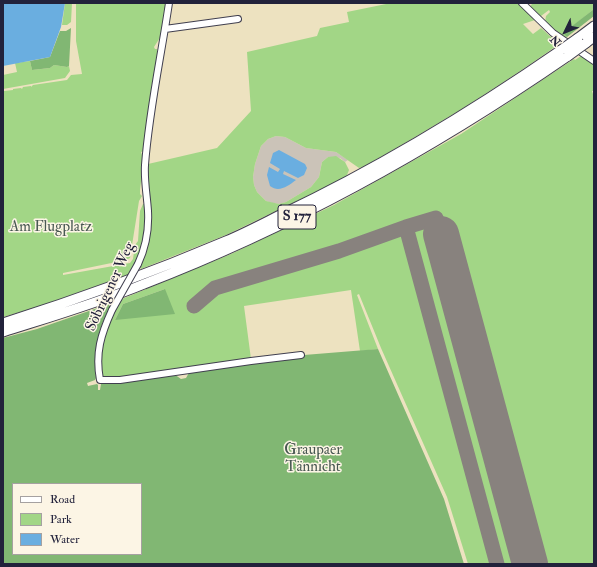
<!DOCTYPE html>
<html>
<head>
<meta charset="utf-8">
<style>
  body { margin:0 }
  #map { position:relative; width:597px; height:567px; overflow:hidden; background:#ede2c0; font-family:"IM FELL Double Pica",serif }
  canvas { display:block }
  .frame { position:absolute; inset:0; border:4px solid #22223b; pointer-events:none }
  .legend { position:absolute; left:12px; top:483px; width:130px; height:72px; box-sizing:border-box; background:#fcf5e5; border:1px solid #a5a1a1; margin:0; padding:5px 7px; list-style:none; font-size:12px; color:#22223b }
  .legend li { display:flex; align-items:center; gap:8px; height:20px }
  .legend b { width:20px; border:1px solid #a5a1a1 }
  .north { position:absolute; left:545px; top:12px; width:40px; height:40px; -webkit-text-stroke:3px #fcf5e5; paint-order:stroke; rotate:227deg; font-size:11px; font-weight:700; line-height:16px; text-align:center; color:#22223b }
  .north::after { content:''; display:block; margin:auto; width:14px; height:18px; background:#22223b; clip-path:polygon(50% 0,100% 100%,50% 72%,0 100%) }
</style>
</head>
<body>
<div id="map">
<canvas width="597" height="567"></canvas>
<div class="frame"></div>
<ul class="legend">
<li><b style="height:5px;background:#fff"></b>Road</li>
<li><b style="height:11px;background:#a2d686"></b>Park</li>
<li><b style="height:11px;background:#6aaee0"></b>Water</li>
</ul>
<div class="north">N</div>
</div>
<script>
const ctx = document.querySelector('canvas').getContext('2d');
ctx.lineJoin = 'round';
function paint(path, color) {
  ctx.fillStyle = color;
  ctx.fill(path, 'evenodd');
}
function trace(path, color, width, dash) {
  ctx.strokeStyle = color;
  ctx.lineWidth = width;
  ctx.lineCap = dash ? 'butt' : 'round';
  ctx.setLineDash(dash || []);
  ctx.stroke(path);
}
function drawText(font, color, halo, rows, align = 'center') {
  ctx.font = font + ' "IM FELL Double Pica",serif';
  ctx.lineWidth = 3;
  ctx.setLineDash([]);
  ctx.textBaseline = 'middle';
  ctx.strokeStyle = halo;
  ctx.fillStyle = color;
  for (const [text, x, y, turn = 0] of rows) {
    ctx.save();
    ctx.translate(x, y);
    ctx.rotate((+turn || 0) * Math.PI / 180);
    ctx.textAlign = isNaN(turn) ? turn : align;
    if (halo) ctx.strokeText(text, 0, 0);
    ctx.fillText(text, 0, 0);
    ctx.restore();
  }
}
paint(new Path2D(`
  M276,136L285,137L306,148L336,152L348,160L345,162L340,158L328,157L322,162L319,177L311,187L286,202L279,204L272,203L266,201L257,192L254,185L253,177L255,164L261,146L268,139Z`), '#cbc3b8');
paint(new Path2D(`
  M65,3H72L71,22L67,25H62Z
  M76,3H167L161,36L154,47L155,49H157V56L158,57L154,82L152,83L144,151L141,152L142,155L144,157L140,190V194L142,196L139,201L130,258L126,260L63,273V275L130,263L133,259L135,245L138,241L140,211L143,204H145L146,221L143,244L138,259L128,275L37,307L3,317V92L4,91L13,90V89L21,88L22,89L23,87L31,86V87L33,85L67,80L71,75L82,74L76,41Z
  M391,3H518L535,20L523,24L533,34L541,28L552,38L551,40L557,44L554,46L555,47C493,91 429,130 363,167L359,168L336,152L306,148L285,137L276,136L268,139L261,146L255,164L253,177L254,185L257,192L266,201L279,204L286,202L311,187L319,177L322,162L328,157L336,156L345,162L349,170L347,175L345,178L324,188L226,235L141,269L140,266L145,257L148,164L217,148L251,111L247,52L317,36L320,28L349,22L347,12Z
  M531,3H594V9L564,33L567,37L564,39L545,22L546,16L550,12L549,10L541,16H538L529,7L532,4Z
  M581,56L594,65V91H592L593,94L594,95V564H468L447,497L381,348L359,294L357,295L378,349L360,351L351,290L244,306L251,359L105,379L102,377L99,364L100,350L111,317L122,299L231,254L334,205L461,134L574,59L575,60ZM165,289L115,320L123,304Z
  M30,61L32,70L50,68L54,65L67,67L69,66L70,71L65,78L3,89V75L17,72L15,63Z`), '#a2d686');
paint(new Path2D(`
  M594,9V16L567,37L563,33Z
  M71,28L69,66L67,67L54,65L50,68L32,70L30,61L50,57L60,31H66Z
  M165,289L175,314L115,320L123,304Z
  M109,304L110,307C98,328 93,353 96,378L95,380L87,383L88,386L97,384L98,385V390H100L101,384L174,374L181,379L186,378L190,371L252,362L304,356V355L378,349L444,499L464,564H3V338L37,329ZM13,484H141V554H13Z`), '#81b773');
paint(new Path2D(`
  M3,3H65L61,27L50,57L3,66Z
  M279,150L305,164L307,168L304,175L298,178L284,171L283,174L296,180C288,186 279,193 270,186L267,175L269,167L278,172L280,169L270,163L273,153Z`), '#6aaee0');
trace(new Path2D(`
  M441,234L436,218L406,227L497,564
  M194,306L215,288L339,251L406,227`), '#88827e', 15);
trace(new Path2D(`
  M441,234L530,564`), '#88827e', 36);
const minor = new Path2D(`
  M522,3L553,33L594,61
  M165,29L238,19
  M138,264C146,247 149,229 148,211C147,195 144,181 145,165C149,111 161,57 169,3
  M112,310C101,334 95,353 100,380H120L251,361L301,355`);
const highway = new Path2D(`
  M578,38L594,26
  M586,43L594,37
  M3,323C79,299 153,272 226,241C245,233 262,224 280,215C379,168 470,113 561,50
  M3,332C50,317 98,303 144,284C295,226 436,147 568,56`);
trace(minor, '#403f4f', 8);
trace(highway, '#403f4f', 11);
trace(minor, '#fff', 6);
trace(highway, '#fff', 9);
const minorBridge = new Path2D(`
  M112,310L138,264`);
const highwayBridge = new Path2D(`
  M561,50L578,38
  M568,56L586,43`);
trace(minorBridge, '#403f4f', 8, []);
trace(highwayBridge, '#403f4f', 11, []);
trace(minorBridge, '#fff', 6);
trace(highwayBridge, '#fff', 9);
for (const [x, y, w] of [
  [297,217,38]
]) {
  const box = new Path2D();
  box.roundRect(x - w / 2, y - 12, w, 24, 3);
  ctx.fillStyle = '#fcf5e5';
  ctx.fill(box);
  trace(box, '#22223b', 1);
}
drawText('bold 14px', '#22223b', null, [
  ["S 177",297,217]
]);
drawText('15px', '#485852', '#fcf5e5', [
  ["Am Flugplatz",51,228],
  ["Graupaer",313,451],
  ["Tännicht",313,468]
]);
drawText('15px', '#22223b', '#fcf5e5', [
  ["Söbrigener Weg",111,287,-65]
]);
</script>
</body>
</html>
